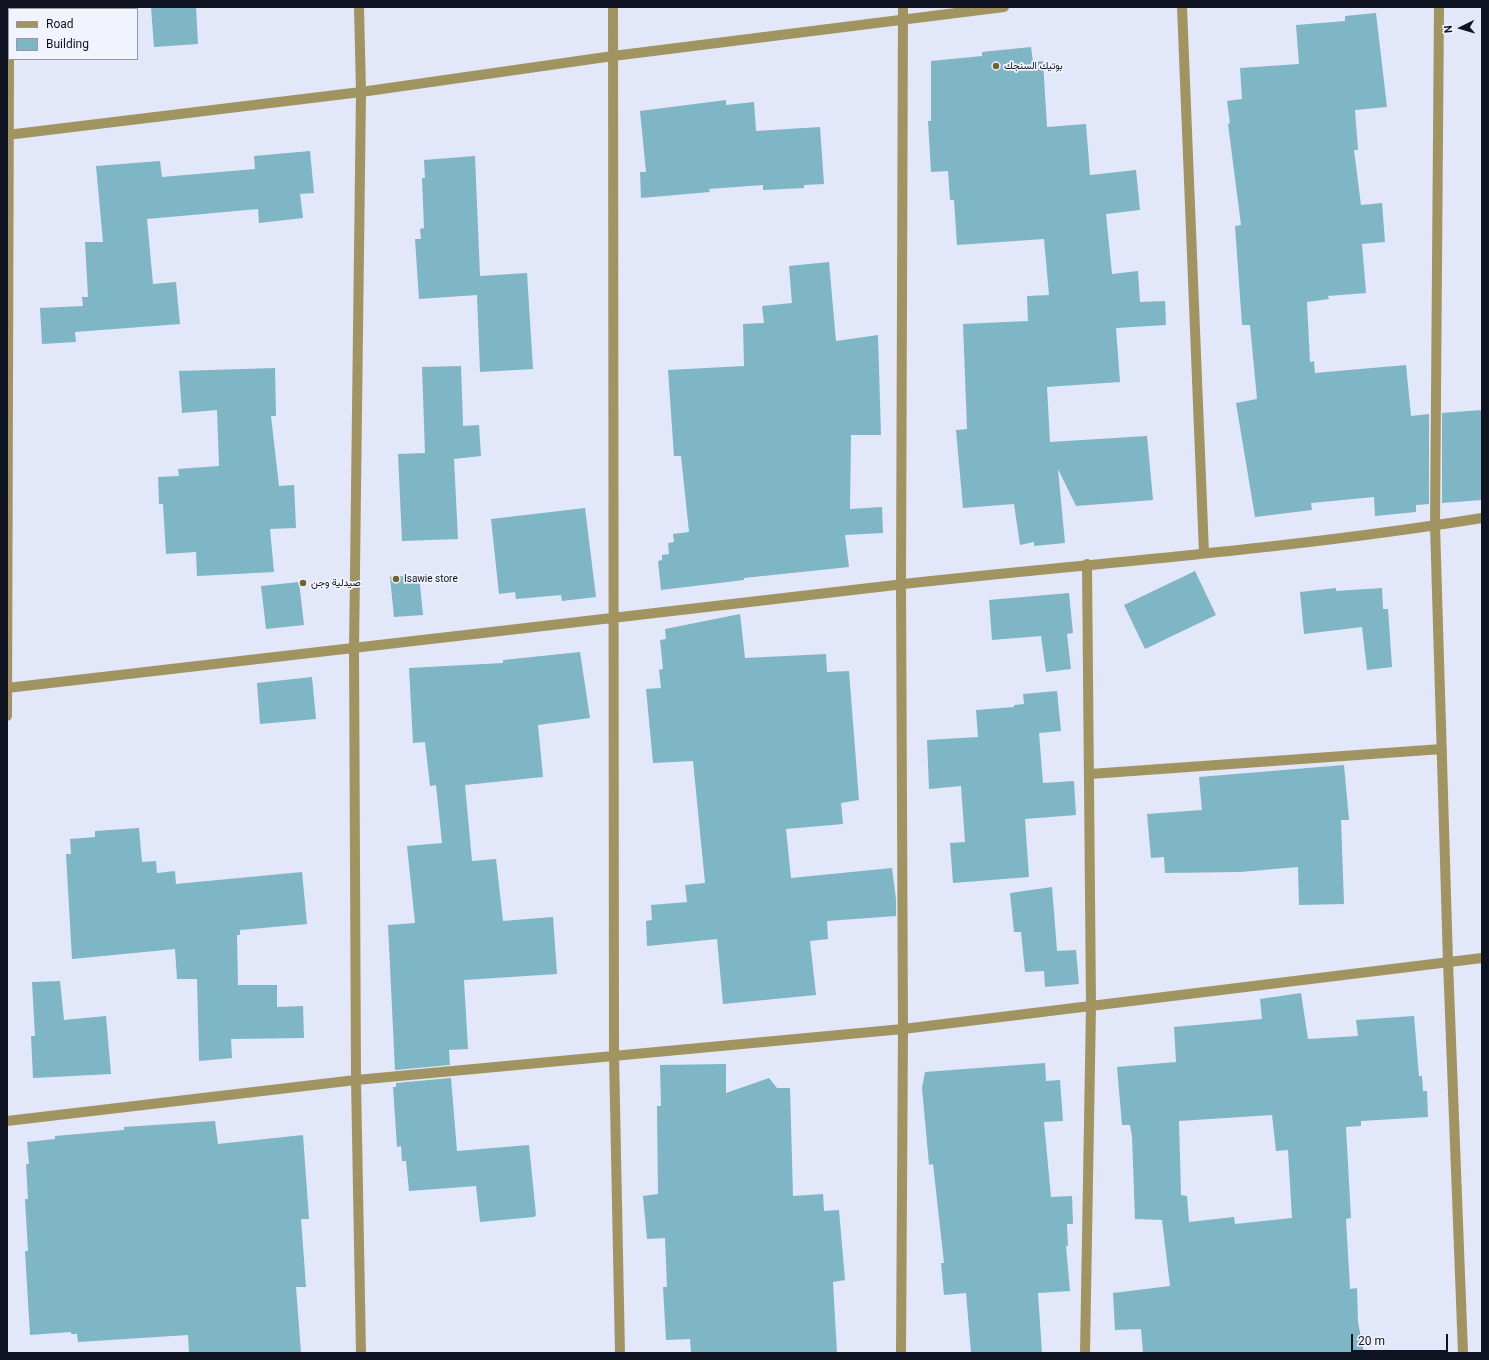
<!DOCTYPE html>
<html>
<head>
<meta charset="utf-8">
<style>
  body { margin:0 }
  #map { position:relative; width:1489px; height:1360px; overflow:hidden; background:#e2e7f9; font-family:Roboto,sans-serif }
  canvas { display:block }
  .frame { position:absolute; inset:0; border:8px solid #0f1221; pointer-events:none }
  .legend { position:absolute; left:8px; top:8px; width:130px; height:52px; box-sizing:border-box; background:#f2f4fd; border:1px solid #979aa5; margin:0; padding:5px 7px; list-style:none; font-size:12px; color:#0f1221 }
  .legend li { display:flex; align-items:center; gap:8px; height:20px }
  .legend b { width:20px; border:1px solid #979aa5 }
  .north { position:absolute; left:1441px; top:8px; width:40px; height:40px; -webkit-text-stroke:3px #f2f4fd; paint-order:stroke; rotate:265deg; font-size:11px; font-weight:700; line-height:16px; text-align:center; color:#0f1221 }
  .north::after { content:''; display:block; margin:auto; width:14px; height:18px; background:#0f1221; clip-path:polygon(50% 0,100% 100%,50% 72%,0 100%) }
  .scale { position:absolute; left:1351px; top:1334px; width:97px; height:18px; box-sizing:border-box; border:2px solid #0f1221; border-top:0; padding-left:5px; font-size:12px; line-height:14px; white-space:nowrap; color:#0f1221; -webkit-text-stroke:3px #f2f4fd; paint-order:stroke }
</style>
</head>
<body>
<div id="map">
<canvas width="1489" height="1360"></canvas>
<div class="frame"></div>
<ul class="legend">
<li><b style="height:5px;background:#a19461"></b>Road</li>
<li><b style="height:11px;background:#7eb6c5"></b>Building</li>
</ul>
<div class="north">N</div>
<div class="scale">20 m</div>
</div>
<script>
const ctx = document.querySelector('canvas').getContext('2d');
ctx.lineJoin = 'round';
function paint(path, color) {
  ctx.fillStyle = color;
  ctx.fill(path, 'evenodd');
}
function trace(path, color, width, dash) {
  ctx.strokeStyle = color;
  ctx.lineWidth = width;
  ctx.lineCap = dash ? 'butt' : 'round';
  ctx.setLineDash(dash || []);
  ctx.stroke(path);
}
function drawText(font, color, halo, rows, align = 'center') {
  ctx.font = font + ' Roboto,Vazirmatn,sans-serif';
  ctx.lineWidth = 3.5;
  ctx.setLineDash([]);
  ctx.textBaseline = 'middle';
  ctx.strokeStyle = halo;
  ctx.fillStyle = color;
  for (const [text, x, y, turn = 0] of rows) {
    ctx.save();
    ctx.translate(x, y);
    ctx.rotate((+turn || 0) * Math.PI / 180);
    ctx.textAlign = isNaN(turn) ? turn : align;
    if (halo) ctx.strokeText(text, 0, 0);
    ctx.fillText(text, 0, 0);
    ctx.restore();
  }
}
paint(new Path2D(`
  M151,7H196L198,44L154,47Z
  M1376,13L1387,107L1355,110L1358,150H1354L1361,205L1382,203L1385,242L1362,244L1366,293L1328,296L1329,299L1307,302L1310,362L1314,361L1315,373L1406,365L1411,416L1429,414V504L1416,505V512L1375,516L1374,497L1311,503L1312,510L1255,517L1236,403L1257,399L1250,325H1242L1235,226L1241,225L1228,124L1230,123L1227,101L1242,99L1240,68L1299,64L1296,25L1345,21V16Z
  M1031,47L1033,62L1043,61L1047,127L1086,124L1090,175L1136,170L1140,210L1106,214L1112,274L1138,271L1140,302L1165,301L1166,325L1116,328L1120,382L1047,387L1050,442L1147,436L1153,500L1076,506L1058,469L1065,543L1034,546V542L1020,545L1014,504L963,508L956,430L967,429L963,324L1028,321L1027,296L1049,295L1044,239L957,245L954,200H950L948,171L931,172L928,121H931V61L982,56V52Z
  M726,100V105L754,102L756,131L820,127L824,184L804,185V188L763,190V185L709,189L710,192L641,198L640,172H646L640,111Z
  M310,151L314,193L300,194L303,218L259,223L258,209L147,219L153,284L176,282L180,324L75,332L76,342L42,344L40,308L83,306L82,297H88L85,242H103L96,166L160,161L162,177L255,169L254,156Z
  M475,156L480,276L527,273L533,369L480,372L477,295L419,299L415,239H421L420,229L424,228L422,178H425L424,160Z
  M829,262L836,341L878,335L881,435H851L850,509L882,507L883,533L845,535L849,567L744,578V580L661,590L658,561L662,560V555L669,554L668,543L674,542L673,534L689,532L681,456H674L668,370L744,366L743,324L764,323L762,306L792,303L789,266Z
  M461,366L463,426L479,425L481,456L454,459L458,539L402,541L398,454L425,453L422,367Z
  M275,368L276,416H271L279,486L294,485L296,528L270,529L274,572L197,576L196,552L166,554L163,504H159L158,477L179,476L178,469L219,466L217,410L182,413L179,371Z
  M1482,410V500L1442,503V413Z
  M585,508L596,597L562,601L561,595L516,599L515,592L499,594L491,519Z
  M1195,571L1216,615L1145,649L1124,605Z
  M419,575L423,615L394,617L390,577Z
  M299,582L304,625L266,629L261,586Z
  M1336,588V591L1382,588L1383,609H1388L1392,667L1367,670L1362,627L1304,634L1300,592Z
  M1069,593L1073,633L1067,634L1071,669L1046,672L1041,636L992,640L989,600Z
  M740,614L745,658L826,654L827,672L849,671L859,800L841,803L843,824L786,829L791,878L892,868L896,899V916L827,921L828,939L810,941L816,995L723,1004L717,939L647,946L646,921L652,920L651,905L687,902L685,885L705,883L693,761L653,763L646,689L661,688L659,670L663,669L660,640L666,639L665,629Z
  M580,652L590,718L538,725L543,777L465,785L472,861L496,859L503,921L553,917L557,974L464,980L468,1049L449,1050L450,1065L395,1070L388,925L415,923L407,846L442,843L436,785L430,786L425,742L413,743L409,668L503,663V660Z
  M312,677L316,719L260,724L257,683Z
  M1057,691L1061,731L1039,733L1043,783L1074,781L1076,815L1025,819L1029,877L953,883L950,843L965,842L961,786L929,789L927,740L978,737L976,710L1014,707V705L1024,704L1023,694Z
  M1344,765L1349,820H1341L1344,904L1299,905L1298,867L1240,872L1165,873L1164,857L1151,858L1147,814L1202,810L1199,777Z
  M139,828L142,862L156,861L157,873L175,871L176,884L302,872L307,924L240,930V935H237L238,985H277V1007L303,1006L304,1038L231,1039L232,1058L199,1061L197,979H177L175,949L72,959L66,854H71L70,839L95,837V831Z
  M1052,887L1057,951L1076,950L1079,984L1045,987L1044,971L1025,972L1021,932H1014L1010,893Z
  M60,981L64,1020L106,1016L111,1074L33,1078L31,1036H35L32,982Z
  M1301,993L1308,1039L1358,1036L1356,1020L1414,1016L1419,1076H1422L1423,1091H1427L1428,1117L1361,1121V1126L1346,1127L1351,1218L1346,1219L1350,1289L1357,1288L1358,1322L1364,1353H1143L1141,1329L1115,1330L1113,1293L1170,1286L1162,1220L1135,1219L1132,1136L1130,1125H1122L1117,1067L1176,1062L1174,1027L1262,1019L1260,999ZM1272,1115L1276,1151L1288,1150L1292,1218L1235,1224L1234,1217L1189,1222L1187,1196L1181,1195L1179,1121Z
  M1045,1063L1046,1081L1060,1080L1063,1121L1044,1122L1051,1197L1072,1196L1073,1224H1067L1068,1246H1066L1070,1291L1038,1293L1042,1353H971L966,1293L944,1295L941,1263H944L933,1164L929,1165L922,1088L925,1072Z
  M726,1064V1093L769,1078L777,1088H790L793,1196L823,1194L824,1211L839,1210L845,1280L833,1282L837,1353H691L690,1339L666,1340L663,1287H667L665,1238L647,1239L643,1196L658,1194L657,1106H661L660,1065Z
  M451,1078L457,1151L529,1145L536,1215L534,1217L480,1222L476,1186L409,1191L406,1161H402L401,1146L397,1147L393,1087H396V1083Z
  M215,1121L218,1144L303,1135L309,1219H301L306,1287H296L301,1353H189L188,1335L78,1342L77,1334H71V1332L30,1335L25,1251H28L25,1199H28L26,1164H29L27,1142L55,1139V1136L124,1130V1127Z`), '#7eb6c5');
trace(new Path2D(`
  M359,7L361,92L354,650L356,1080L361,1353
  M613,7L614,1055L620,1353
  M1182,7L1204,553
  M1439,7L1435,525L1448,962L1463,1353
  M10,9V7
  M7,135L361,92L613,56L1004,7
  M7,688C306,655 605,618 904,584C1096,563 1291,549 1482,518
  M7,716L9,59
  M1090,774L1442,749
  M7,1121L356,1080L903,1029L1482,958
  M901,1353L903,1029L901,585L903,7
  M1085,1353L1091,1006L1087,564`), '#a19461', 10);
for (const [x, y, r, color] of [
  [996,66,4,"#716431"],
  [396,579,4,"#716431"],
  [303,583,4,"#716431"]
]) {
  const dot = new Path2D();
  dot.arc(x, y, r, 0, 2 * Math.PI);
  ctx.fillStyle = color;
  ctx.fill(dot);
  trace(dot, '#f2f4fd', 1.5);
}
drawText('10px', '#0f1221', '#f2f4fd', [
  ["بوتيك السنجك",1004,66],
  ["Isawie store",404,579],
  ["صيدلية وجن",311,583]
], 'left');
</script>
</body>
</html>
